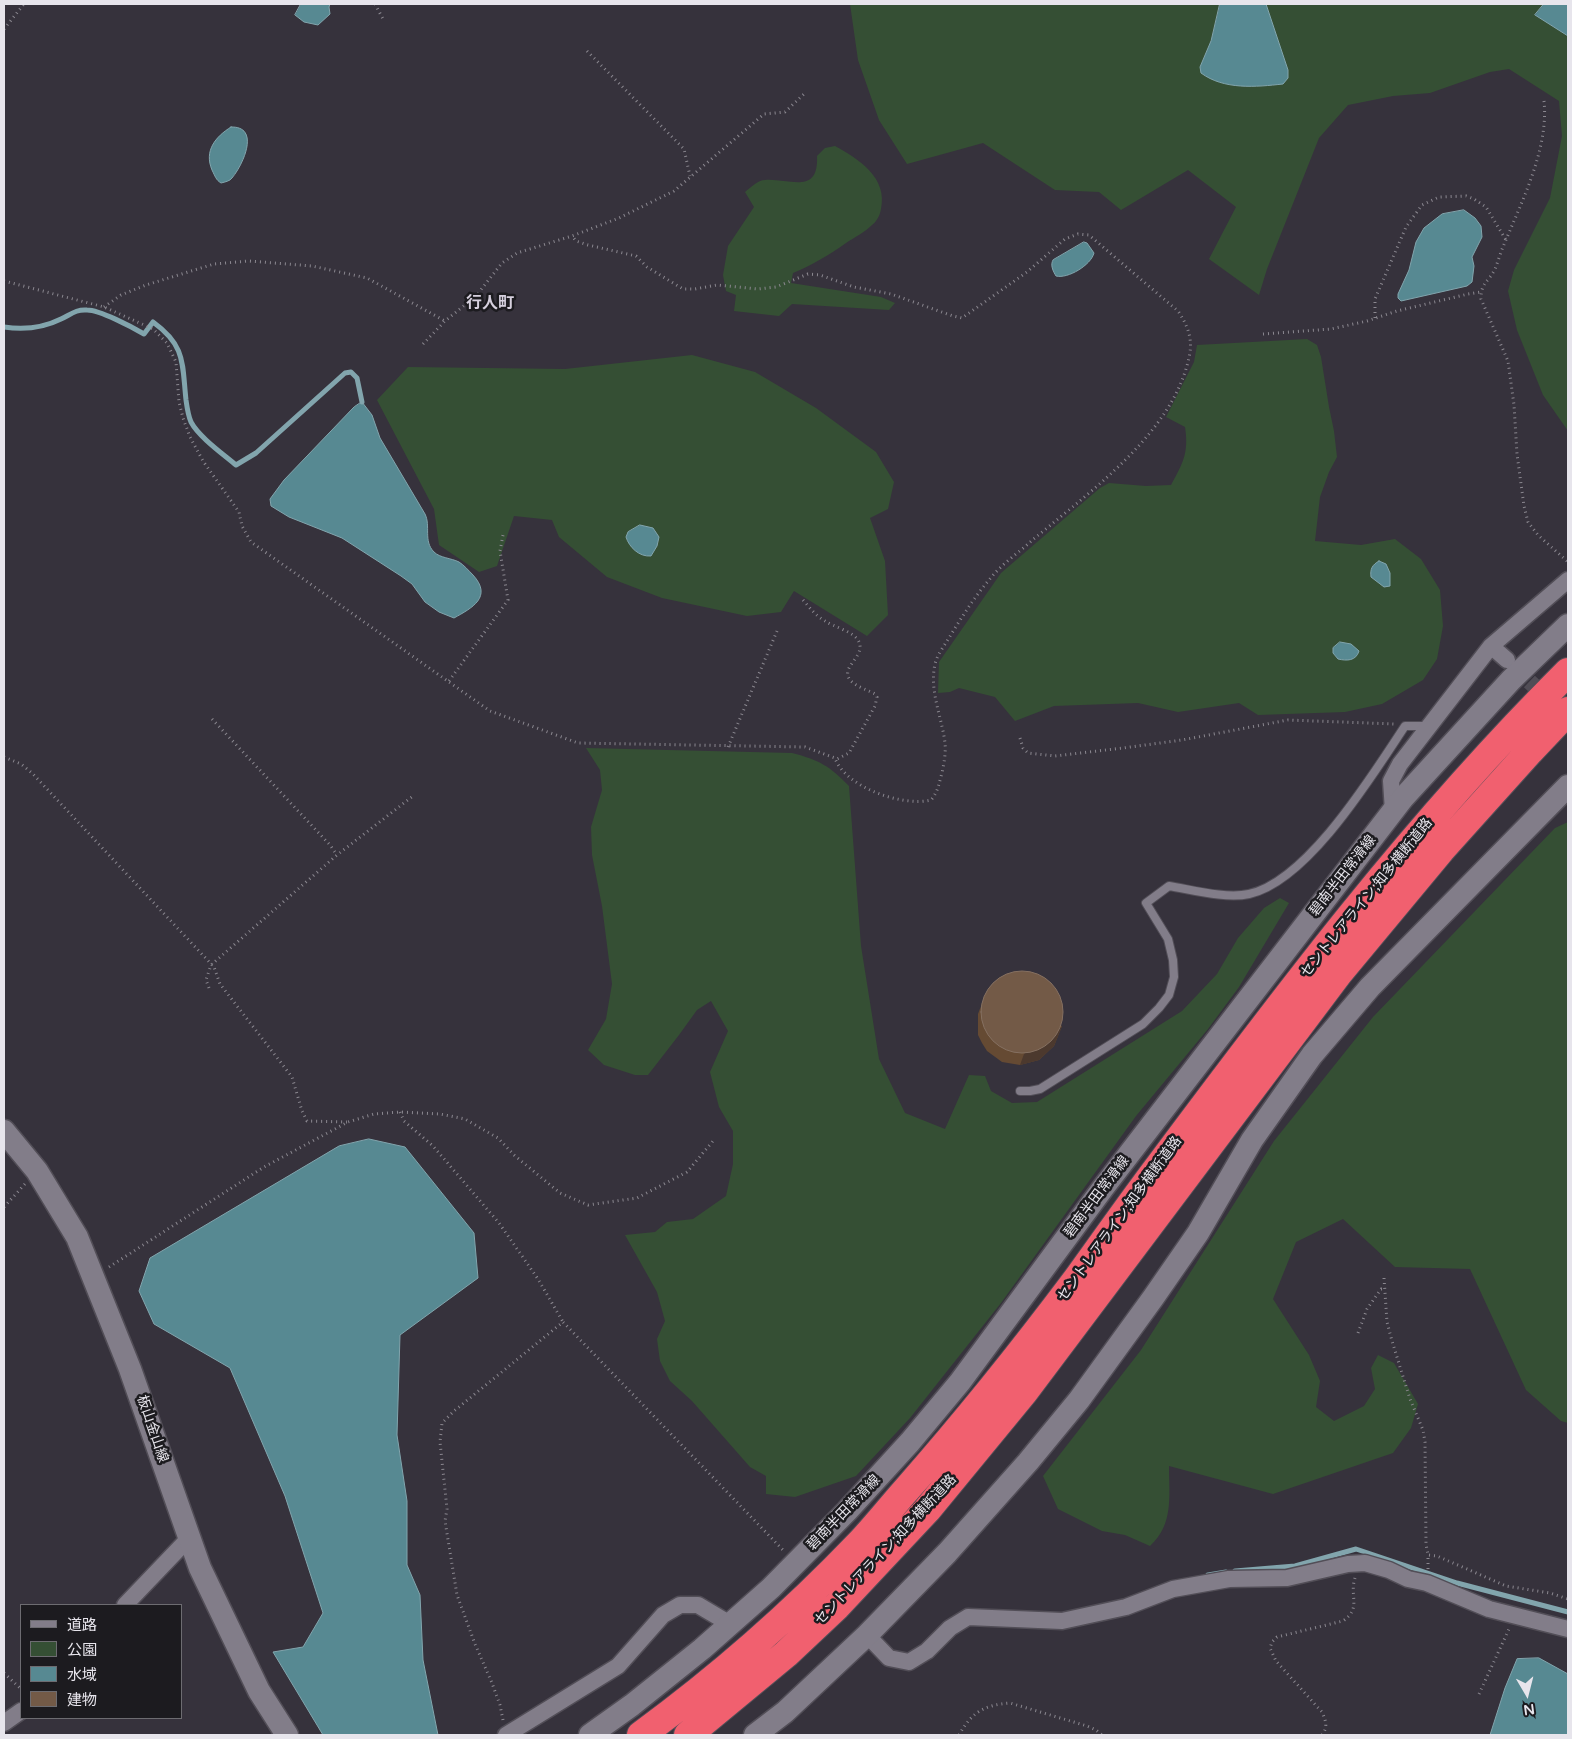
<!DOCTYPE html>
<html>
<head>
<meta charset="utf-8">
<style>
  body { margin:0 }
  #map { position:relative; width:1572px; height:1739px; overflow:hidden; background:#36323c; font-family:"Varela Round","Noto Sans JP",sans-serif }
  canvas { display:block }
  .frame { position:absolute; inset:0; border:5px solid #e7e5ec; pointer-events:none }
  .legend { position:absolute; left:20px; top:1604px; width:162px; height:115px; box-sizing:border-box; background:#1c1b1f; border:1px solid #6d6c71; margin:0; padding:6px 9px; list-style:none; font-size:15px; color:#e7e5ec }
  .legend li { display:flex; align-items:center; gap:10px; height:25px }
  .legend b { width:25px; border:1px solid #6d6c71 }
  .north { position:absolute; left:1502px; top:1669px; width:50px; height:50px; -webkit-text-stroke:4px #1c1b1f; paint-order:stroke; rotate:172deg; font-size:14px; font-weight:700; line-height:20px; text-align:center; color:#e7e5ec }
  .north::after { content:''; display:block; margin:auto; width:18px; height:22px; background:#e7e5ec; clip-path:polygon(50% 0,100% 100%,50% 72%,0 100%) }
</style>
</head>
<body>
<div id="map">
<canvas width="1572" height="1739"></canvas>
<div class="frame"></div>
<ul class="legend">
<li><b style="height:6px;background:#827d89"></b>道路</li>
<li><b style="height:14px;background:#354f34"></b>公園</li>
<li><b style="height:14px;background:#578992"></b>水域</li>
<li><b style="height:14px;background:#735a47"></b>建物</li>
</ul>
<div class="north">N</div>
</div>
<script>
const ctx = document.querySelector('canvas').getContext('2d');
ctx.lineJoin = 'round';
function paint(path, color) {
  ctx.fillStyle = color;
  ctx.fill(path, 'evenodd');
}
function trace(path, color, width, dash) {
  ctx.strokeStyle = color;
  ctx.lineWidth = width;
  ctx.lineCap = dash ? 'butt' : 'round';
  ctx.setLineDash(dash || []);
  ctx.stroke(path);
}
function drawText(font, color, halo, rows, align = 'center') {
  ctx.font = font + ' "Varela Round","Noto Sans JP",sans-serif';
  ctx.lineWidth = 5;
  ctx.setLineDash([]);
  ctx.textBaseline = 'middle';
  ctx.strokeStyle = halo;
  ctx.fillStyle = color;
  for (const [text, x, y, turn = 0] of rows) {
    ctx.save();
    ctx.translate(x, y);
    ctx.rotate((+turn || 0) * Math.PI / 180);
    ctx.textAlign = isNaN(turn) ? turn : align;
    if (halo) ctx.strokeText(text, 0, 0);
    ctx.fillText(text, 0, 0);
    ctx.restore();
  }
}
paint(new Path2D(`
  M850,4H1220L1211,41L1200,67L1274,32L1266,4H1544L1535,15L1568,36V431L1543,395L1517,330L1508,291L1514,270L1550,198L1562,136L1559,101L1509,69L1490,72L1430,93L1393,96L1348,105L1319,138L1267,269L1259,295L1209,259L1236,207L1188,170L1121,210L1099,192L1055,190L983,143L907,164L879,120L858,60Z
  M835,146C859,159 888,178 881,209C880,215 877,221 872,225C865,232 855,237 846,243C829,255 812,265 793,273L791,283L881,297L895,303L889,310L792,304L779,316L734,311L736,295L726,291L723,275L728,246L754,207L745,192C750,188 758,180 765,180C788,178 819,196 817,156L825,148Z
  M1307,339L1317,345L1321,357L1329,407L1334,431L1337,457L1329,472L1320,497L1315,541L1361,545L1395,539L1421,559L1440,590L1443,626L1437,659L1423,680L1382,704L1345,712L1258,715L1239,703L1178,712L1138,703L1054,706L1015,721L995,697L959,688L950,692L938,693L939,662L1001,573L1100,488L1109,483L1146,486L1171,485C1183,463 1189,453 1185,427L1166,417L1194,362L1197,345Z
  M692,355L755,372L816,408L876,452L894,482L888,509L870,518L885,561L888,615L867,636L794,591L781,612L747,616L662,598L607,577L559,537L552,520L514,516L497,566L479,572L439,545L434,509L377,400L408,367L565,369Z
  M586,748L792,753C819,760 830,766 849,786L861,946L879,1059L905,1113L945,1129L969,1075L985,1076L991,1091L1012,1103L1037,1102L1182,1011L1217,974L1238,938L1264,908L1280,898L1289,903L1239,987L1208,1029L1136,1116L1001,1303L910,1418L856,1476L795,1497L766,1494V1476L750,1467L692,1401L670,1381L660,1361L657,1339L665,1321L657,1292L625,1235L655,1232L667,1222L693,1219L726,1196L733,1164V1131L719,1107L710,1072L728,1031L711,1001L697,1010L679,1035L648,1075H635L604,1065L588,1050L606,1019L612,984L602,906L592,855L591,827L602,790L600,770Z
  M1568,822V1423L1561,1421L1526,1390L1470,1269L1395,1267L1343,1219L1296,1242L1273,1299L1309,1355L1320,1381L1316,1407L1334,1421L1364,1406L1375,1389L1371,1368L1378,1355L1394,1363L1418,1404L1411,1428L1393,1453L1273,1494L1169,1466C1169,1496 1174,1524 1150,1546L1125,1535L1102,1531L1058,1509L1043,1476L1141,1350L1274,1141L1373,1017L1555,828Z`), '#354f34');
const water = new Path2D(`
  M301,4H330L329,7L330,14L318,25L304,22L295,15Z
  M1220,4H1266L1288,70V78L1283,84C1256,87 1224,90 1201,73L1200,67L1211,41Z
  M1544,4H1568V36L1535,15Z
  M231,127C261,126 243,165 232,178C230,181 225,182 221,183C216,180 215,176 212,170C204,151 215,137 231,127Z
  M1464,210L1475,218L1481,226L1482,237L1472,257L1474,266L1472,282L1467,286L1401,301L1398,298V294L1409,270L1416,242L1424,228L1442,214Z
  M1084,242L1087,243L1094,253C1091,265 1068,279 1056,276C1053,271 1050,265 1053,260Z
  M362,402L372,415L380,438L425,514C431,526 423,541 434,552C440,558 451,558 459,562C464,565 469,571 473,575C493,597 472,608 454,618L439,612L425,602L412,584L401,576L342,538L289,517L271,506L270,499L284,480L354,407Z
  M640,525L653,528L659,537L657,546L651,556C639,557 629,547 626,537L628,532Z
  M1379,561L1386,564L1390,573V586L1384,587L1371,577C1370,569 1372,565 1379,561Z
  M1340,642L1351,644L1359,651C1356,661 1347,661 1338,659L1333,653V648Z
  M369,1139L405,1147L474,1233L478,1278L400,1335L397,1435L407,1501V1565L420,1595L423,1660L438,1735H323L273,1652L303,1647L323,1613L285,1496L230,1368L154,1324L139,1291L150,1258L339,1146Z
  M1539,1658L1568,1674V1735H1490L1505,1688L1517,1659Z`);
paint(water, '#578992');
trace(water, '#82a5ad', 1);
trace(new Path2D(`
  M4,327C24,330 43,328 61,319C70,315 76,309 87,310C100,310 132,327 144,334L153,322C186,346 182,363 186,400C187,407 188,415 191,422C199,437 223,454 236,465L256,453L345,373L351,372L357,378L362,402
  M1235,1571L1295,1566L1356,1549L1457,1583L1568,1612
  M1208,1575L1226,1572`), '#82a5ad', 5);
trace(new Path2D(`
  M1512,665L1550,701`), '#514d56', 16, [16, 8]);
const service = new Path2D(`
  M1020,1091H1030L1040,1089L1143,1024L1159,1008L1169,995L1174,977L1173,960L1168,939L1146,903L1169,886C1193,890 1226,899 1249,894C1308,881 1373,774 1405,726H1427`);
const minor = new Path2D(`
  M1491,646L1507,660
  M1393,811L1391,781L1400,764L1491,646L1568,580
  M125,1605L190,1537
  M867,1635L889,1658L909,1662L927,1651L950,1628L968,1617L1062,1621L1126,1607L1173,1589L1229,1579L1287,1578L1348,1564L1365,1563L1389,1570L1408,1579L1427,1583L1489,1609L1568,1629
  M4,1723L21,1711
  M506,1735L618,1666L663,1615L680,1605H698L730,1624`);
const secondary = new Path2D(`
  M4,1131L37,1171L77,1237L130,1369L200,1568L259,1691L287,1735
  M590,1735L632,1705L702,1649L771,1588L847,1511L910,1442L960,1382L1103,1188L1403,798L1511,680L1568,625
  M755,1735L785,1712L867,1635L947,1553L1028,1462L1079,1400L1153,1298L1198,1233L1252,1140L1312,1055L1370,987L1568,786`);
const motorway = new Path2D(`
  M641,1735C719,1678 793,1613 860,1543C876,1526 891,1507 907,1489C966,1422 1023,1351 1077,1279C1103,1243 1129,1206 1156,1170C1285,997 1415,824 1568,672
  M688,1735L786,1654L837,1606L927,1510L1024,1392L1338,974L1441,850L1530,751L1568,711`);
trace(service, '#524e57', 10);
trace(minor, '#524e57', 19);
trace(secondary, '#524e57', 25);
trace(motorway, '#524e57', 30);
trace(new Path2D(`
  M375,4L383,19
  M4,29L24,4
  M587,51L684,149L690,176
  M1544,101C1549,149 1521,203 1503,247C1500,254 1498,262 1495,269C1488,283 1481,282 1481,299L1508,361L1514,405L1517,454L1524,506L1528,522L1538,535L1568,562
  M4,281L104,307L153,329L167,343L176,362L179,402L183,418L190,437L203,461L239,512L242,526L251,542L490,711L578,743L805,747L835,758C845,787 902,807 931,800C938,792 939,783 942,773C944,763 946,753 945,743C942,717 929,691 935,664C937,655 944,646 949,638C963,615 977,593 995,573C1005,562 1018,553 1029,543C1083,497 1160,443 1184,375C1193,349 1194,335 1178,311L1089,235L1078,234L1065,239L1027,272L962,318L953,316L891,294L854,287L820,275L808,274L776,287L758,289L717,285L695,289H683L647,267L636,256L588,245L576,241L572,236
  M104,307L121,295L146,285L214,264L249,261L312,266L367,278L445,321
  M1375,318V299L1406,227L1422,205L1439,197L1466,196L1474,199L1486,207L1506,240
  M1263,334L1331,329L1367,321L1397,311L1468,294L1481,292
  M423,344L445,321L476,296L502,263L517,253L572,236L619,218L674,191L764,114L785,112L805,93
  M803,600C810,608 816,616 825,621C834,627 852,631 858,640C868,656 838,667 851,681C857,687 868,690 875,694L877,697L875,706L849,753L835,760
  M449,681L508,600L500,551L503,535
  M212,719L330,845L337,855
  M1020,738L1023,748L1028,753L1055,756L1123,748L1182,740L1288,720L1394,724
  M728,747L777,631
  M4,757L21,764L32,773L214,967L220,984L292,1077L302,1111L307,1121L347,1122
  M209,988L206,980L211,965L337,855L413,796
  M400,1112L404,1121L433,1146L499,1223L538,1279L563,1322
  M4,1207L25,1184
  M109,1267L264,1167L348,1122L374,1114L400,1112L440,1114L465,1119L498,1138L514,1155L560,1193L588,1205L637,1198L687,1172L713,1141
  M1384,1278L1387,1322L1392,1341L1410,1399L1423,1430L1425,1442L1426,1544L1428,1555
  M1358,1333L1367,1309L1381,1289H1385
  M1428,1569V1555L1437,1556L1506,1586L1550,1593L1568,1599
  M4,1673L21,1689
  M1479,1694L1509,1629
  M503,1720L500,1705L492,1683L475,1644L457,1595L445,1521L447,1509L440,1442L442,1423L454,1411L563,1322L783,1550
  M959,1735C972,1712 984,1705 1010,1703L1087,1726L1096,1730L1102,1735
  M1322,1735C1328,1727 1326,1721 1322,1712L1276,1661L1270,1648L1272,1642L1277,1637L1343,1621C1362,1608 1349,1596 1355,1578`), '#8b8890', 3, [1, 4]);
trace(service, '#827d89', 8);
trace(minor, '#827d89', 16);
trace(secondary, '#827d89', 22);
trace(motorway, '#f1606f', 28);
paint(new Path2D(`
  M986,993L1062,1026L1054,1046L1039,1060L1020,1065L1002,1062L987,1051L982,1043L978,1035V1014Z`), '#654a33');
paint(new Path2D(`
  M1062,1026L1054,1046L1039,1060L1020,1065L1024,1054Z`), '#4c392e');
const building = new Path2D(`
  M981 1012a41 41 0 1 1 82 0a41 41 0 1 1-82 0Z`);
paint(building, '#735a47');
trace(building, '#857061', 1);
drawText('14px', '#e7e5ec', '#1c1b1f', [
  ["碧南半田常滑線",1343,876,-52],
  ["セントレアライン;知多横断道路",1367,898,-51],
  ["碧南半田常滑線",1097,1197,-53],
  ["セントレアライン;知多横断道路",1120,1219,-54],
  ["板山金山線",152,1429,71],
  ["碧南半田常滑線",844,1513,-46],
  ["セントレアライン;知多横断道路",886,1550,-47]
]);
drawText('bold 16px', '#d6d0de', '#1c1b1f', [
  ["行人町",490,304]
]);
</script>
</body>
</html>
